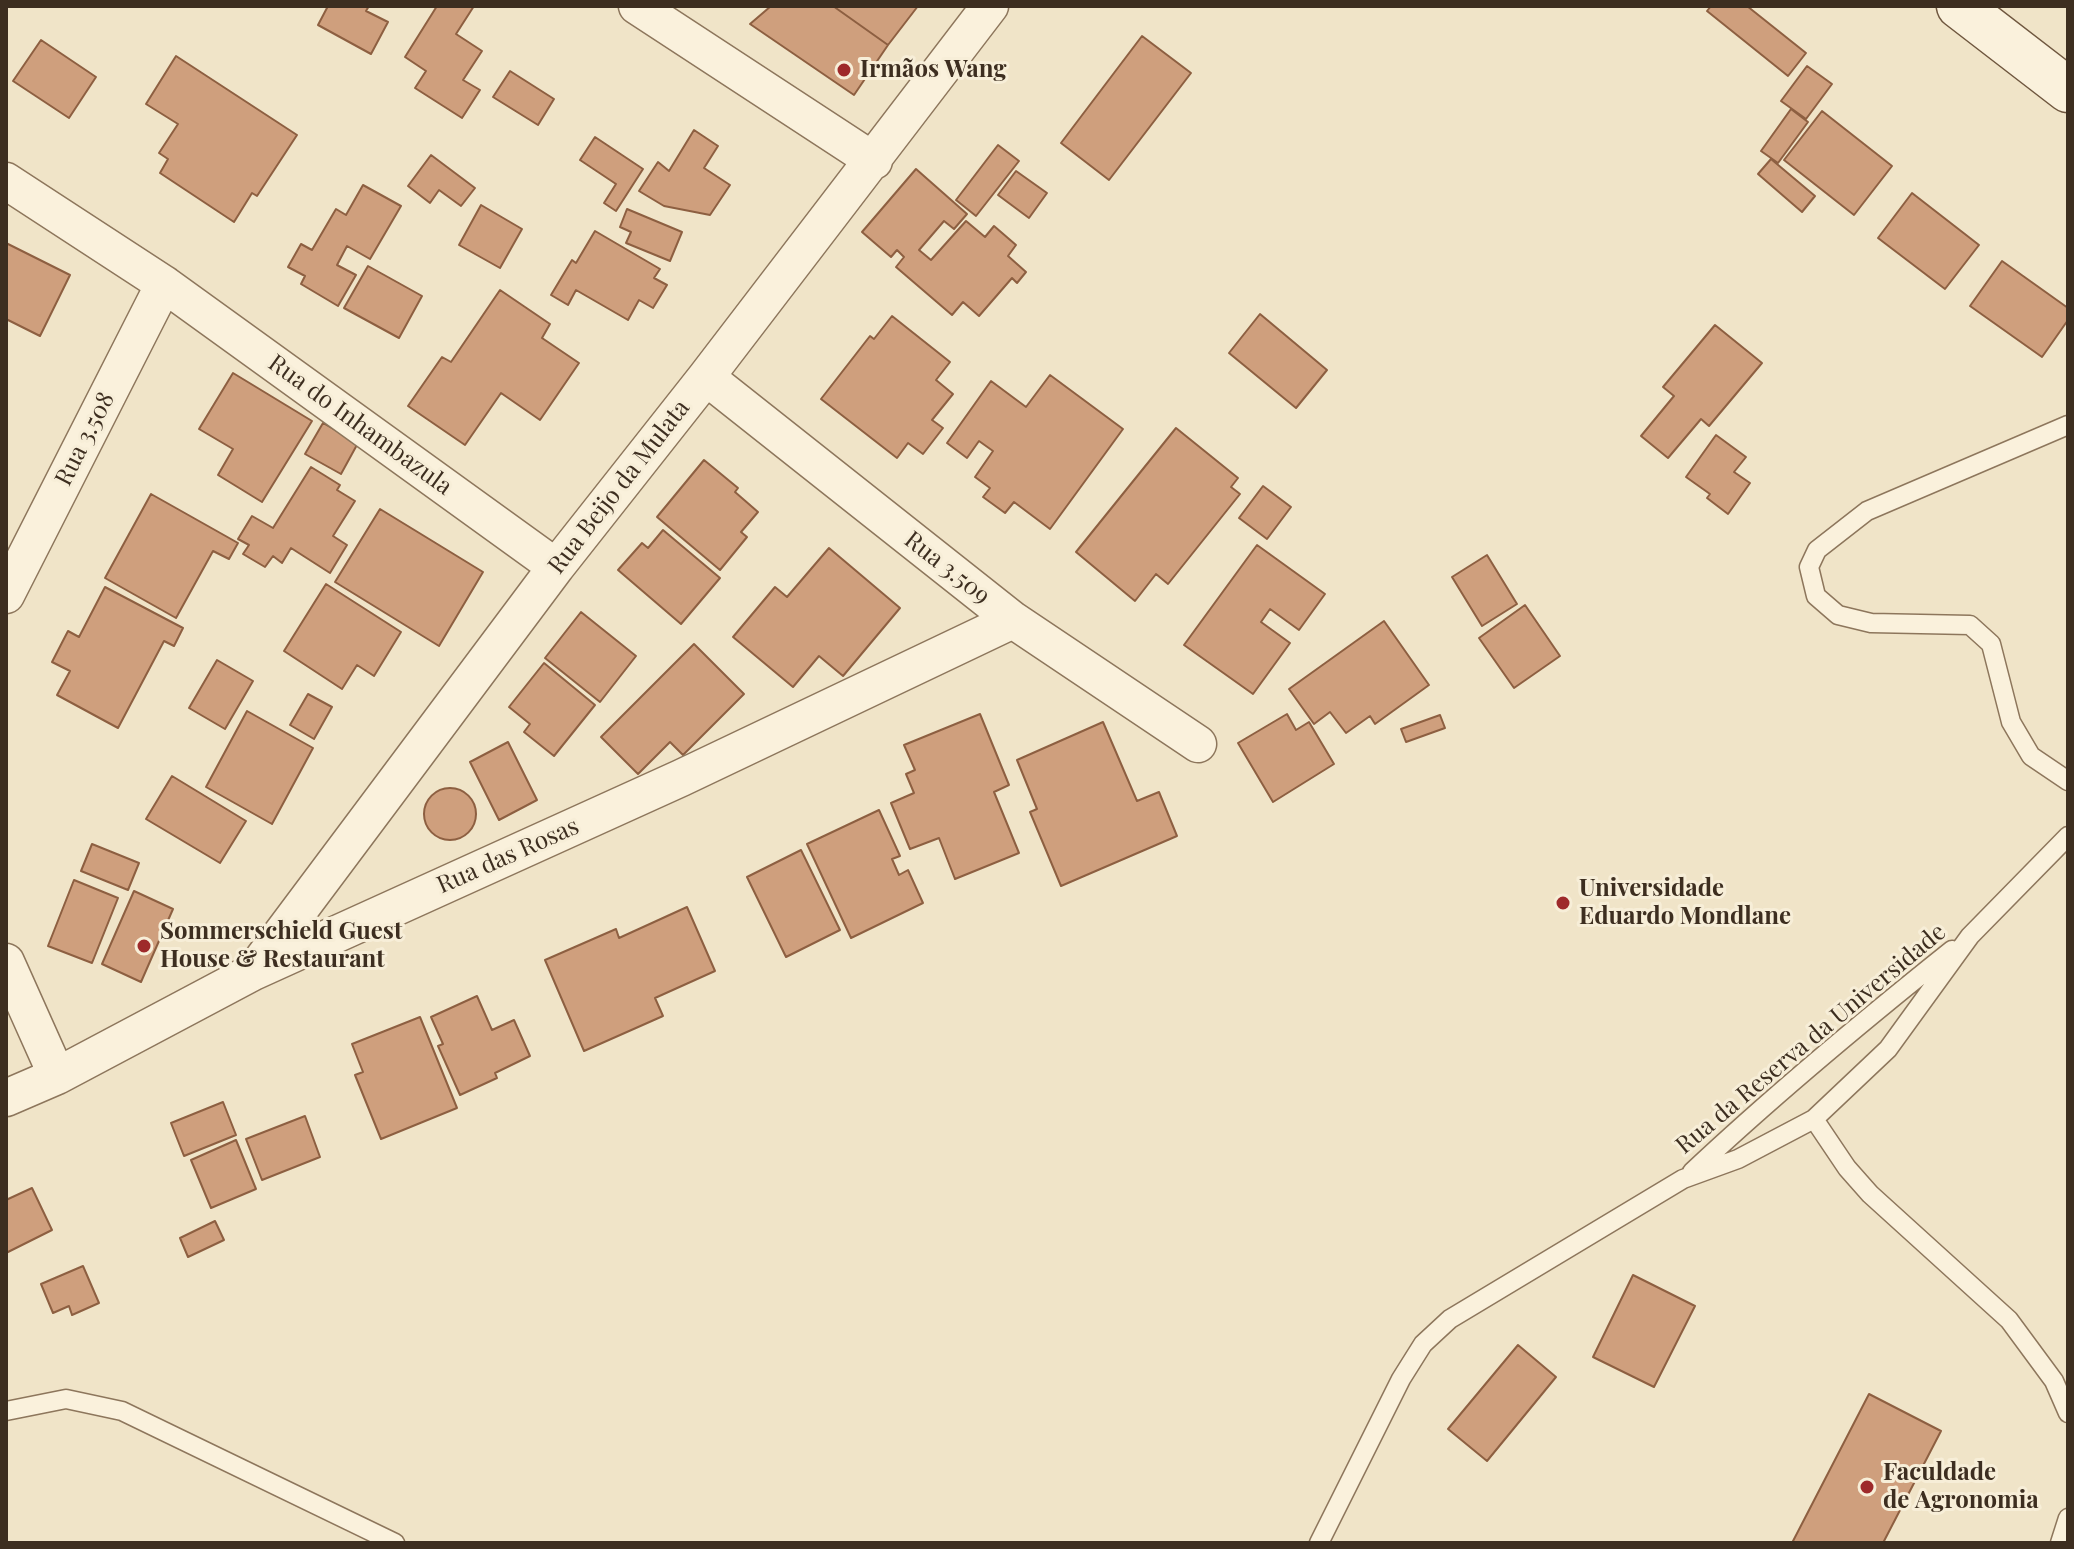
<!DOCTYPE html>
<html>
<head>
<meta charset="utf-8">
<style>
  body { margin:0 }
  #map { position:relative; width:2074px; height:1549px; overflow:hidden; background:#f0e4c8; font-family:"Playfair Display",serif }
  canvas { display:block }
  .frame { position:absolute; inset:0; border:8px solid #3d2e20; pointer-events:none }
</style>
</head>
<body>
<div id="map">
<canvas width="2074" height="1549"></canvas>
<div class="frame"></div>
</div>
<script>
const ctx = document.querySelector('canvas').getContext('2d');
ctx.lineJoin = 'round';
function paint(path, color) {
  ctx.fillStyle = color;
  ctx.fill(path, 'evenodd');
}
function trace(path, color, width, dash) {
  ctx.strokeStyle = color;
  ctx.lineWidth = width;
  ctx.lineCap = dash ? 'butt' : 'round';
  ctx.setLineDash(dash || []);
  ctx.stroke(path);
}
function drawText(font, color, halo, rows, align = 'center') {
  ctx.font = font + ' "Playfair Display",serif';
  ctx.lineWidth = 6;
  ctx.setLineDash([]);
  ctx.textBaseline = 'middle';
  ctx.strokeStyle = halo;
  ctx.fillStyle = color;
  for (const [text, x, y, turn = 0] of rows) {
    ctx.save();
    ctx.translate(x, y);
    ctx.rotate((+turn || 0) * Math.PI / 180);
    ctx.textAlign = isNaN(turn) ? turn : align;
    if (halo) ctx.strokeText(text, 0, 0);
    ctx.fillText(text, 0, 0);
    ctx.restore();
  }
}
const building = new Path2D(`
  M328,6H369L366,11L388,22L371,54L318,25Z
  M437,6H474L456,34L482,51L463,80L480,90L462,118L415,88L426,71L405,57Z
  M771,6H833L888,45L854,95L750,24Z
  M833,6H918L888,45Z
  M1711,6H1747L1806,53L1788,76L1707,11Z
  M1142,36L1191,73L1109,180L1061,143Z
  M41,40L96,77L69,118L13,81Z
  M176,56L297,135L257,196L252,193L234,222L160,173L168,159L159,153L178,124L146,104Z
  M1807,66L1832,84L1806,119L1781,101Z
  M510,71L554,99L538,125L493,97Z
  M1791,109L1808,122L1778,163L1761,151Z
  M1822,111L1892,166L1854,215L1784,160Z
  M694,130L718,146L704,168L730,185L710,215L664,206L639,191L658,162L669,171Z
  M595,137L643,169L616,211L604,203L616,184L580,160Z
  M998,145L1019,161L976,216L956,200Z
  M431,155L475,188L461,206L439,190L430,203L408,186Z
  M1771,159L1815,196L1802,212L1758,174Z
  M916,169L967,214L954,229L944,221L919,250L931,260L966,221L985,237L994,226L1016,245L1008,256L1026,272L1017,283L1012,278L979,316L963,302L952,315L896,267L904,257L897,250L891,257L862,232Z
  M1016,171L1047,193L1029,218L998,195Z
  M363,185L401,206L370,259L347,246L337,265L356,275L338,306L301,284L305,276L288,267L301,244L312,250L336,209L346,215Z
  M1912,193L1979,245L1945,289L1878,238Z
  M481,205L522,229L500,268L459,245Z
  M627,209L682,232L670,261L626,243L631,232L620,227Z
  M595,231L660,269L654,278L667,285L653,308L639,300L628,320L576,290L568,305L551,295L572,260L576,263Z
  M6,243L70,275L40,336L6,319Z
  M2002,261L2068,308V320L2042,357L1970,306Z
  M368,266L422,296L399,338L344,308Z
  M500,290L550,324L542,338L579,363L540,420L501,393L465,445L408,406L442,357L451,362Z
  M1260,314L1327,370L1296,408L1229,353Z
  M892,316L950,362L936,380L953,394L932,420L943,428L923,454L908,443L897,458L821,399L870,336L874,339Z
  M1715,325L1762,363L1709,426L1701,419L1668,458L1641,436L1674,396L1663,387Z
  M233,373L312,421L262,502L218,475L233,449L199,429Z
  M1050,375L1123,429L1050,529L1014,502L1005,513L983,497L990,488L975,477L993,451L979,441L967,458L947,443L991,381L1026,407Z
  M323,423L358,443L341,474L305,454Z
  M1176,428L1238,478L1231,487L1240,494L1168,584L1156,574L1135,601L1076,552Z
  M1716,435L1746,457L1734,472L1750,483L1728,514L1707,498L1710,494L1686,477Z
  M704,460L738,488L735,492L758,512L741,532L747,537L720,570L657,517Z
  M311,467L340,485L337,490L355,501L333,536L347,545L330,573L291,548L282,563L273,556L265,567L243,554L249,545L238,539L252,516L273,528Z
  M1263,486L1291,507L1267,539L1239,518Z
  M151,494L238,543L229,559L213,551L176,618L105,578Z
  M380,509L483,572L439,646L335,582Z
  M663,530L720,578L681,624L618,570L642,543L648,548Z
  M1257,545L1325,594L1299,630L1270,609L1261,622L1290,643L1253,694L1184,645Z
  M829,548L900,608L843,676L819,656L793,687L733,637L775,587L787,597Z
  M1487,555L1517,604L1482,626L1452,577Z
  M326,584L401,632L374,676L357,665L342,689L284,651Z
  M105,587L183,628L174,646L164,641L118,728L57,695L70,671L52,662L68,631L79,637Z
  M1525,605L1560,656L1514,688L1479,638Z
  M581,612L636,656L600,702L545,658Z
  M1384,621L1429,685L1375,724L1370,716L1346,733L1330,712L1314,724L1289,689Z
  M694,644L744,694L683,755L670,742L638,774L601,737Z
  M217,660L253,681L225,729L189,708Z
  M544,663L595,705L554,756L524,732L530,724L509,707Z
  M308,694L332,707L314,739L290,725Z
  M247,711L313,748L272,824L206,787Z
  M980,714L1009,785L994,792L1019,853L955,879L939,838L910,849L891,803L914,793L906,774L915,770L904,745Z
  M1287,714L1296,730L1309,722L1334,764L1273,802L1238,743Z
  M1440,715L1445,728L1406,742L1401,729Z
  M1103,722L1137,801L1159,792L1177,836L1061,886L1030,812L1037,809L1017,760Z
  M508,742L537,800L499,820L470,762Z
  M172,776L246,821L220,863L146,819Z
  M424 814a26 26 0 1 1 52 0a26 26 0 1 1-52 0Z
  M879,810L900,856L892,859L899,875L908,870L923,903L851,938L807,844Z
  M92,844L139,863L128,890L81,871Z
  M801,850L840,930L786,957L747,877Z
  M74,880L118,898L92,963L48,946Z
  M134,891L173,909L141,982L102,964Z
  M687,907L715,971L655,998L663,1016L584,1051L545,960L616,929L619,938Z
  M477,996L492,1030L514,1020L530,1056L495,1073L497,1078L460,1095L438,1046L443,1044L431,1017Z
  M420,1017L457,1108L381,1139L355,1075L363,1072L352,1044Z
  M223,1102L236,1135L184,1156L171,1123Z
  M305,1116L320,1157L262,1180L246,1139Z
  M236,1140L256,1189L211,1208L191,1160Z
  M32,1188L52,1230L6,1253V1200Z
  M215,1221L224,1240L188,1257L180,1238Z
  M83,1266L99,1303L72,1315L69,1306L53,1313L41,1284Z
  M1633,1275L1695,1306L1654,1387L1593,1357Z
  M1518,1345L1556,1377L1487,1461L1448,1429Z
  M1869,1394L1941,1431L1883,1543H1792Z`);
paint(building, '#cf9f7d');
trace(building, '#8d5f41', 2);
const lane = new Path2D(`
  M2068,425L1867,511L1817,550L1809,567L1816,596L1838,615L1871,623L1970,625L1991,644L2011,722L2031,756L2068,781
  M1814,1119L1847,1168L1870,1194L2009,1320L2054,1381L2068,1413
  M1692,1172C1775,1094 1863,1021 1952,950
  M6,1411L66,1399L122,1411L395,1543
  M1319,1543L1401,1379L1423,1344L1450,1319L1683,1179L1738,1159L1814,1119L1888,1049L1970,936L2068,836
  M2060,1543L2068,1518`);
const street = new Path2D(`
  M637,6L874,161
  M6,181L164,284L556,567
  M706,377L1013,620L1198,744
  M6,595L164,284
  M6,962L57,1076
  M253,972L556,567L706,377L990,6
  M6,1098L57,1076L253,972L681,778L1013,620`);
const secondary = new Path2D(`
  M1959,6L2068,90`);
trace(lane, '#8d765c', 21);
trace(street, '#8d765c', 39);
trace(secondary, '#6f573f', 47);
trace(lane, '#faf1dc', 18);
trace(street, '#faf1dc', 36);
trace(secondary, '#faf1dc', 44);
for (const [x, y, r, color] of [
  [844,70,8,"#9e2a2b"],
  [1563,903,8,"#9e2a2b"],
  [144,946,8,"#9e2a2b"],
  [1867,1487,8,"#9e2a2b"]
]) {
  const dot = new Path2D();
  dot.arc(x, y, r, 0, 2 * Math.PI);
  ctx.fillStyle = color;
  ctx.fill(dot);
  trace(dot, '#f7eed8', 3);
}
drawText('bold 24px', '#3d2e20', '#f7eed8', [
  ["Irmãos Wang",860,70],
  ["Universidade",1579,889],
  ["Eduardo Mondlane",1579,917],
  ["Sommerschield Guest",160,932],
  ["House & Restaurant",160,960],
  ["Faculdade",1883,1473],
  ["de Agronomia",1883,1501]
], 'left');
drawText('24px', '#3d2e20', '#f7eed8', [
  ["Rua do Inhambazula",360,425,36],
  ["Rua 3.508",85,439,-63],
  ["Rua Beijo da Mulata",619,487,-52],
  ["Rua 3.509",947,568,38],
  ["Rua das Rosas",508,856,-24],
  ["Rua da Reserva da Universidade",1811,1039,-40]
]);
</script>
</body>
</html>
